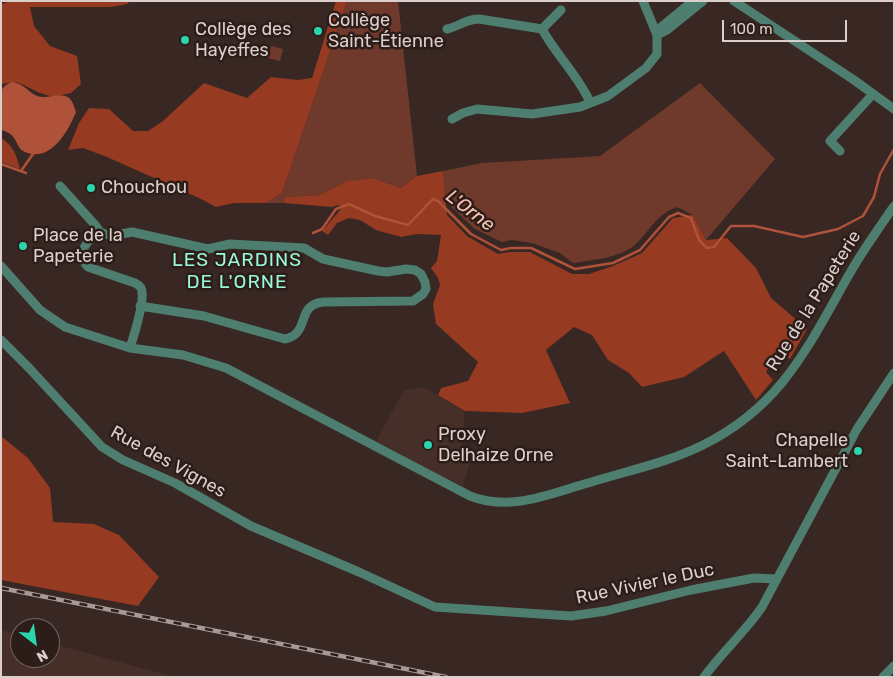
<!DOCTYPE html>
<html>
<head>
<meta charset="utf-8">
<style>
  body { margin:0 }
  #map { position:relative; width:895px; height:678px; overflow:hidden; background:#382722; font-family:Rubik,sans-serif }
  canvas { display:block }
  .frame { position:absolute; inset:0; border:2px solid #dbcfcc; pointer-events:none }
  .north { position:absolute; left:10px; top:618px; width:50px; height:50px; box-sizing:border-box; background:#2d1d19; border:1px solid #736461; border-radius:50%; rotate:150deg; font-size:14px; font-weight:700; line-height:20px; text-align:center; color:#dbcfcc }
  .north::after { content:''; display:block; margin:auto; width:18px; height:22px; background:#2ad5ac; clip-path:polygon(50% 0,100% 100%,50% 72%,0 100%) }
  .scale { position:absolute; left:722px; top:20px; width:125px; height:22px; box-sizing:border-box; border:2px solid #dbcfcc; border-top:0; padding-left:6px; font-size:15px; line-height:18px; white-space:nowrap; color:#dbcfcc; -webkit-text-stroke:4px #2d1d19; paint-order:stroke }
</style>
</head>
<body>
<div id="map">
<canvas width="895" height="678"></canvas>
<div class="frame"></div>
<div class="north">N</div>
<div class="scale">100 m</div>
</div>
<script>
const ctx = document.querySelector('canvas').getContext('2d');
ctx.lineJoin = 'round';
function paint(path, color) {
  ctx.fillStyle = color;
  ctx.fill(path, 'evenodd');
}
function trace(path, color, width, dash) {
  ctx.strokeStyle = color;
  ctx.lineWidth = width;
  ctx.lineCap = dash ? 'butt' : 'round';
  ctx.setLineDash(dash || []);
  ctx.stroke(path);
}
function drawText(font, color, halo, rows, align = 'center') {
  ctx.font = font + ' Rubik,sans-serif';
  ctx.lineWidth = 5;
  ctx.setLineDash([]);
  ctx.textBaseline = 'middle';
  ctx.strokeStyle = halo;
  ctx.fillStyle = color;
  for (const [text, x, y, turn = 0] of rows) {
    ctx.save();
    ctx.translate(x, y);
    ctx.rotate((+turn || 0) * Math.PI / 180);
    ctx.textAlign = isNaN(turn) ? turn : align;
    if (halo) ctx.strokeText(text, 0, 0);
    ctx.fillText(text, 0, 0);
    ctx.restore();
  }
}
paint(new Path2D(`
  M424,387L465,411L461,456L471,458L463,487L376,441L404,390Z
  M1,630L20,635V658H50V643L175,677H1Z`), '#462f28');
paint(new Path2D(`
  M347,1H398L417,176L401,188L373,178L347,181L319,195L287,197L284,203H266L282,193Z
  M271,46L283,49L280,61L268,58Z
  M700,83L775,159L706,240L693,215L677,207C656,215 651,229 636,244C621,258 592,260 573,263L560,253L532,243L512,240L502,242L475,229L446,202L443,171L482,163L600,156Z`), '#6f3a2c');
paint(new Path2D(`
  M12,1H129L128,4L111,7H30L34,26L50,46L77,56L81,84L71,93L53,97L40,93L17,82L1,84V4Z
  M336,1H347L282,193L266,203H234L216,207L199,198L107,157L83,148L68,150L79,123L89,108L109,109L133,131H148L163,121L204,83L247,98L271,77L298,80L312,78Z
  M1,138C13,145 17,156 20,169L1,162Z
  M443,171L447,215L467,236L498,254L510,252H530L572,274H589L613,266L642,253L673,218L693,215L706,240L727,238L756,268L771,298L807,329L790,359L779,352L766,372L773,380L756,400L724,351L684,377L642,387L629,373L608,360L592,335L574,327L546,350L570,403L522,413L465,411L438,395L441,388L468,381L478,362L436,324L433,304L440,285L438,278L431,268L437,261L441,235L417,234L401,237L376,230L360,220L349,218L337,223L328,235L322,231L341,209L339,205L332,207L284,203L286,197L319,195L347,181L373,178L401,188L417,176Z
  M1,436L28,458L50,488L53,522L94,524L119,535L159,577L138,606L1,580Z`), '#963a22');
paint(new Path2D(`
  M12,82C22,82 28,92 37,96C47,100 60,91 69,98C73,101 74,107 76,112C68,132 49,165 23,151C18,148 17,142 14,138C12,134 6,131 1,130V90L6,85Z`), '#b05139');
trace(new Path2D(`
  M1,164L26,173
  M21,171L33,154
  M313,233L322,229L336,209L349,204L375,216L408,225L433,199L438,201L471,234L501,250L511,248H531L575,269L613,263L640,250L669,217L678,213L691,218L699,240L707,248L714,247L731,226H754L803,237L838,229L863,216L874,197L880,174L894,149`), '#b05139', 2.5);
trace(new Path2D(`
  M734,1L854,80L894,109
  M447,29C460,26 466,19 479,19L542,29C556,55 578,75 590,102
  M542,29L561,10
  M657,35L667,30L703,1
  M657,35L660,28L693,1
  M452,119L463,113L477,109L532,114L580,107L608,96L646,68L657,54V35L643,1
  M840,151L830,141L873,94
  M60,186L96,226L100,232
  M1,266L40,310L65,327L130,348L183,355L226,368L470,496C510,512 549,494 588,483C626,471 667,463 703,445C783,405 808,346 850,273C863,250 879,228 894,206
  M1,340L30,369L102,447L123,460L175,483L251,526L359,572L435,607L571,616L606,611L691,590L754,578L776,579
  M130,348C134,335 144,305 142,292C142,288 139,285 135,283L88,267C75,255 87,239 100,232L111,236L132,232L208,249L230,244L304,248L323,259L378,271L387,272L406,269L415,270L421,274L425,282L426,289L423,294L413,301L324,302C295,304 311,334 285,339L204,316L140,306
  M704,677C722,652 745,632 762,607L857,429L894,373
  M883,677L894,666`), '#4e7e6f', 9);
const rail = new Path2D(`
  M1,588L446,677`);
trace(rail, '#a79a96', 4.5);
trace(rail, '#2d1d19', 2.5, [8]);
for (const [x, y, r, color] of [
  [318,31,5,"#2ad5ac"],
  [185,40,5,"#2ad5ac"],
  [91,188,5,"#2ad5ac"],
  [23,246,5,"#2ad5ac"],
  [428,445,5,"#2ad5ac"],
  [858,451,5,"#2ad5ac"]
]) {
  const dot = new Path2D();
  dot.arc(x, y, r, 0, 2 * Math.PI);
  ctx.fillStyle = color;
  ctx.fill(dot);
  trace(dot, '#2d1d19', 2);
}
drawText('18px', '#dbcfcc', '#2d1d19', [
  ["Collège",328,21],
  ["Saint-Étienne",328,42],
  ["Collège des",195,30],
  ["Hayeffes",195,51],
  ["Chouchou",101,188],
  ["Place de la",33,236],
  ["Papeterie",33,257],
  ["Proxy",438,435],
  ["Delhaize Orne",438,456],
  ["Chapelle",848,441,"right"],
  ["Saint-Lambert",848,462,"right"]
], 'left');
drawText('18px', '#dbcfcc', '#2d1d19', [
  ["Rue de la Papeterie",814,301,-58],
  ["Rue des Vignes",168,462,29],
  ["Rue Vivier le Duc",645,584,-12]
]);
drawText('italic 19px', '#fac5b7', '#2d1d19', [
  ["L'Orne",470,211,37]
]);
ctx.letterSpacing = '1px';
drawText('19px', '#99f8da', '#2d1d19', [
  ["LES JARDINS",237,261],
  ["DE L'ORNE",237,283]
]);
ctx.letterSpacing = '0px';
</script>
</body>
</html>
